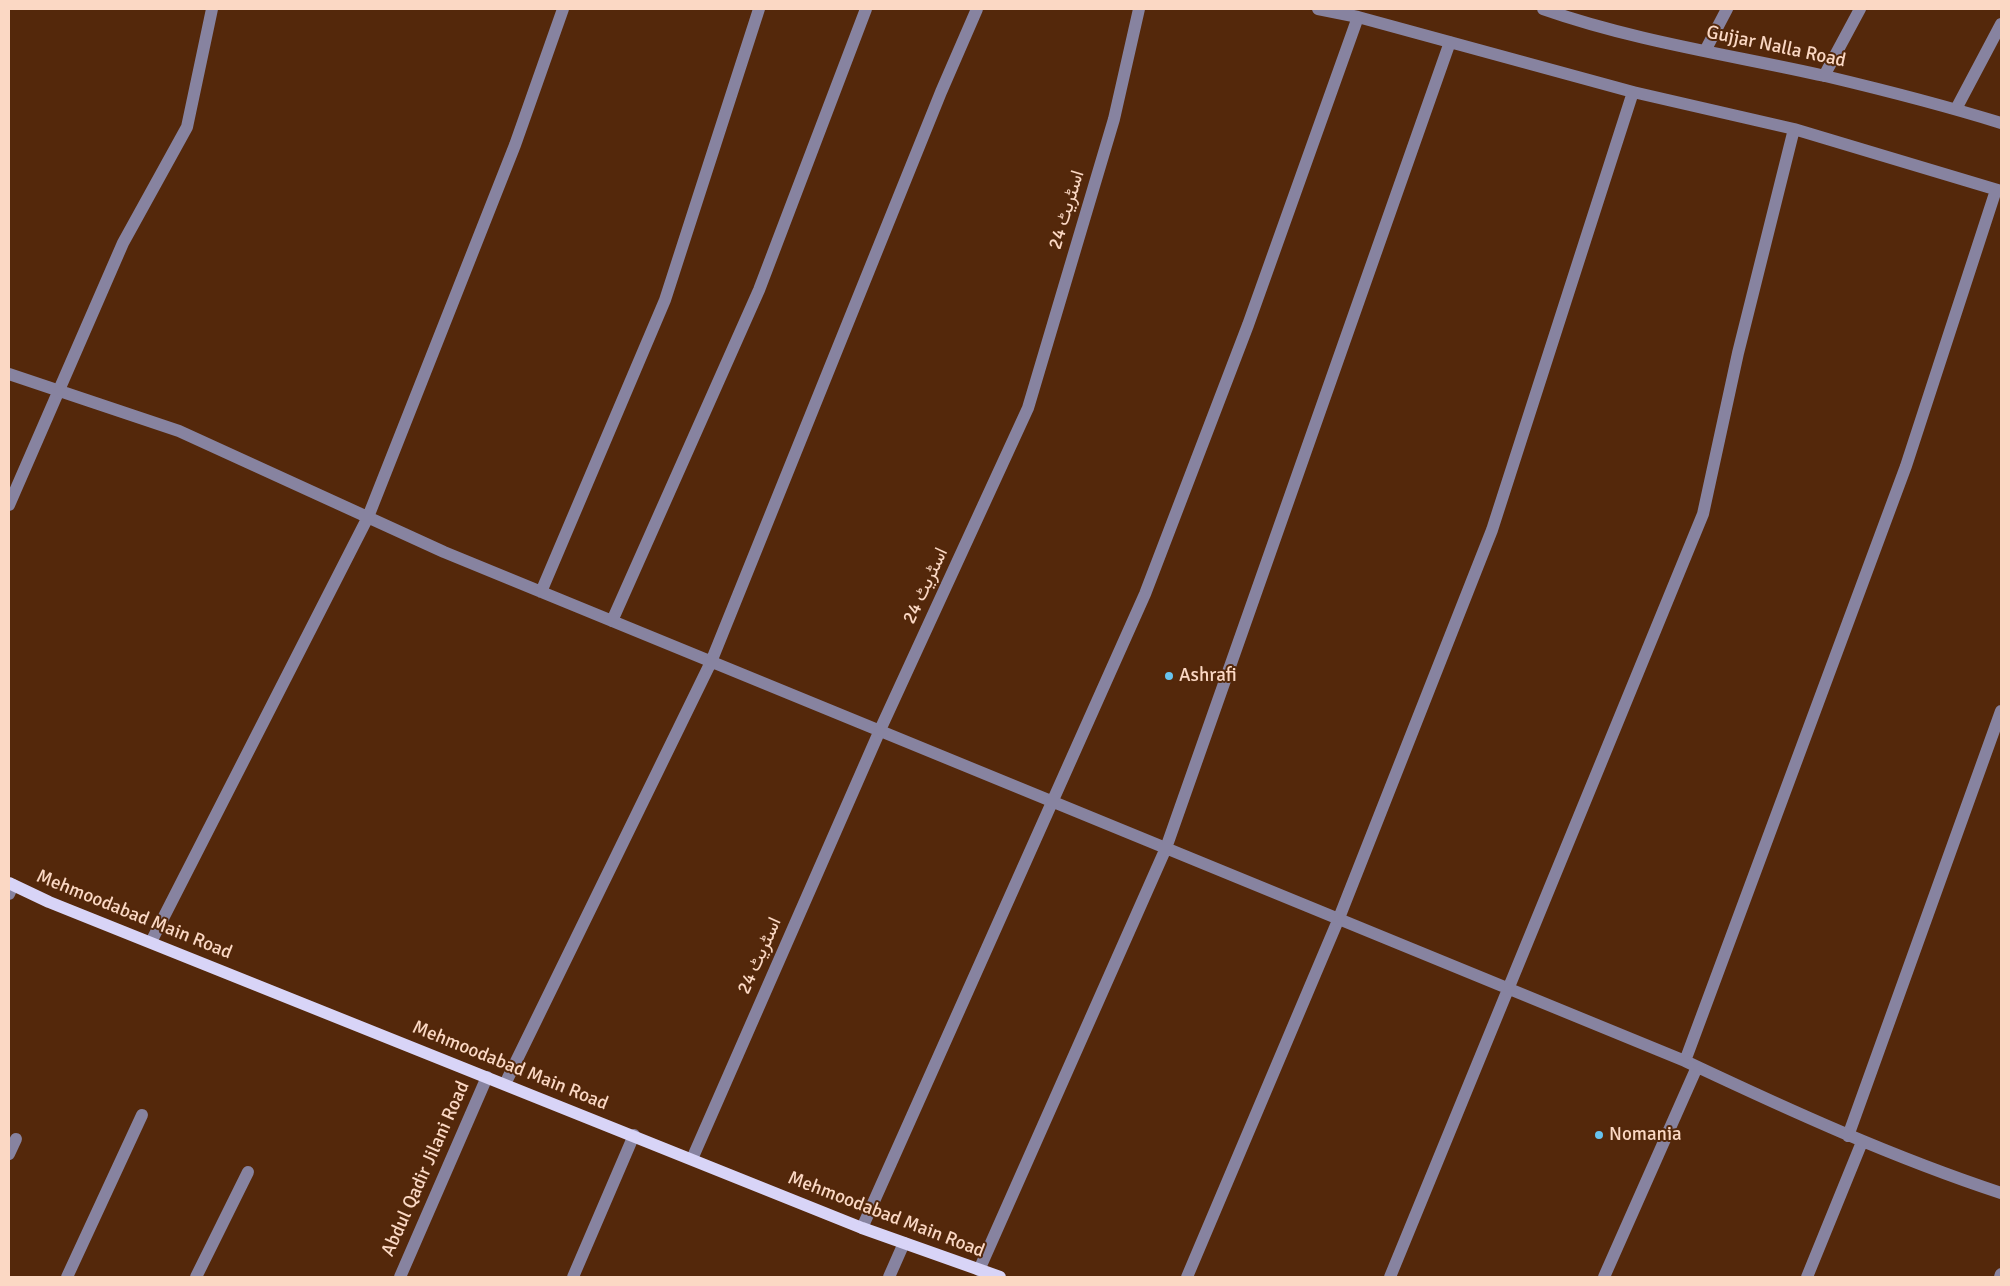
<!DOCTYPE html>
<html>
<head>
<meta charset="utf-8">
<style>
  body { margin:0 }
  #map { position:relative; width:2010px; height:1286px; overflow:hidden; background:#54280b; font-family:Signika,sans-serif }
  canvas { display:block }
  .frame { position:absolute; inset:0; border:10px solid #fbd8c4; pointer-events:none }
</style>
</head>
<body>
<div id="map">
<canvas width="2010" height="1286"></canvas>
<div class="frame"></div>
</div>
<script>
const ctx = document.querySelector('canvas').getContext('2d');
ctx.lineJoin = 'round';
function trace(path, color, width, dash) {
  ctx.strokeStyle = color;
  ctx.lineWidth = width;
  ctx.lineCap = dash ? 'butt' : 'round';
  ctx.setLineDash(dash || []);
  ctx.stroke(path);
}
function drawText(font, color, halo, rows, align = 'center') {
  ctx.font = font + ' Signika,Vazirmatn,sans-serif';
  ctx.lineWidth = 4;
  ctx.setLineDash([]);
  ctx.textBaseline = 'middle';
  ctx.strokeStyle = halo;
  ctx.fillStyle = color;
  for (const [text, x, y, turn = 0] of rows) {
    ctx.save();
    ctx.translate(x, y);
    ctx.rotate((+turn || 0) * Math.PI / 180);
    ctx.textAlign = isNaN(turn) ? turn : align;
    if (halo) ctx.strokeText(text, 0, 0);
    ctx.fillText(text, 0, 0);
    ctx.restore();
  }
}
trace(new Path2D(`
  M1318,9L1358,17L1633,92L1794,129L2001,191
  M1543,9C1634,41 1731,55 1825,76C1884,90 1943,105 2001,123
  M1705,51L1727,9
  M1824,76L1860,9
  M1956,109L2001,24
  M9,374L179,431L444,552L1685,1061C1789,1110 1892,1157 2001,1193
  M9,505L123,243L187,127L212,9
  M541,592L665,300L759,9
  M612,621L759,290L866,9
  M9,894L13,885
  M151,942L368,517L515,145L563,9
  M1685,1061L1906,466L1996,190
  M505,1084L711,662L941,92L977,9
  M1848,1136L2001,711
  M9,1154L16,1139
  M692,1159L880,730L1028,408L1114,119L1139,9
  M862,1228L1145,594L1248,325L1358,17
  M979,1270L1166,848L1450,42
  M67,1277L142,1115
  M196,1277L248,1172
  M400,1277L487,1077
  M573,1277L634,1135
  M889,1277L904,1243
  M1187,1277L1339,918L1492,530L1633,92
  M1390,1277L1703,514L1738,353L1794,129
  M1604,1277L1697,1067
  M1807,1277L1862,1142
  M2000,1277L2001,1274`), '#8783a0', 12);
trace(new Path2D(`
  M9,883L49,902L862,1228L1000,1277`), '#d8d4f7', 12);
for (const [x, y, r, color] of [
  [1169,676,5,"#67c4f0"],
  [1599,1135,5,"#67c4f0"]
]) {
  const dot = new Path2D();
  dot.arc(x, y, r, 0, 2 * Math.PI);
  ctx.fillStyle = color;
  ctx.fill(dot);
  trace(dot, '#54280b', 2);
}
drawText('19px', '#fbd8c4', '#54280b', [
  ["Gujjar Nalla Road",1776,47,12],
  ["اسٹریٹ 24",1067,210,-73],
  ["اسٹریٹ 24",926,586,-65],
  ["Mehmoodabad Main Road",134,915,22],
  ["اسٹریٹ 24",760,956,-66],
  ["Mehmoodabad Main Road",510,1066,22],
  ["Abdul Qadir Jilani Road",426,1169,-66],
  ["Mehmoodabad Main Road",886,1215,21]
]);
drawText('19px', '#fbd8c4', '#54280b', [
  ["Ashrafi",1179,676],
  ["Nomania",1609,1135]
], 'left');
</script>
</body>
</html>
